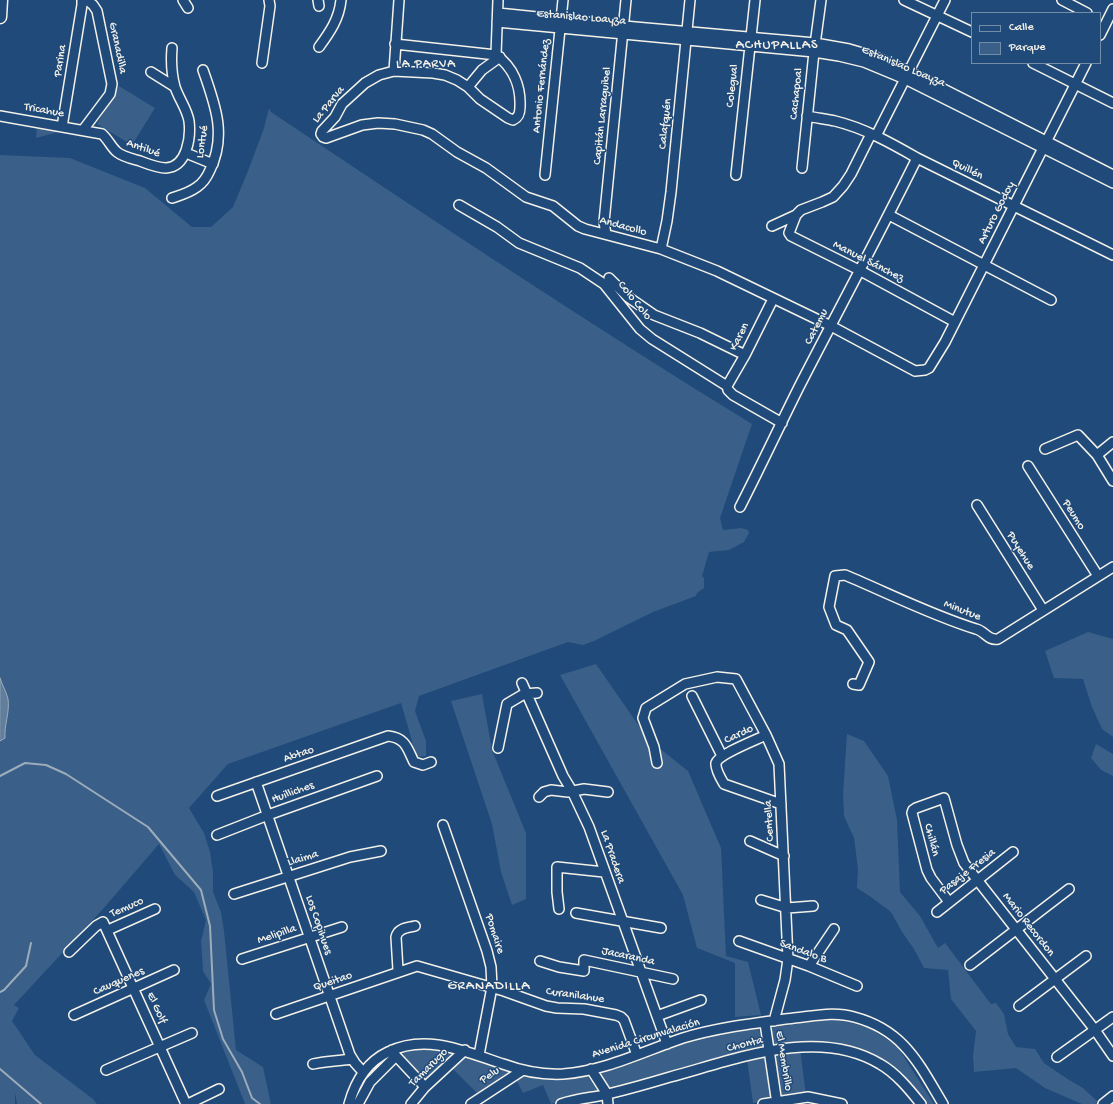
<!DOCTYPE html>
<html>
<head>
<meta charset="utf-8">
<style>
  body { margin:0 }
  #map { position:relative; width:1113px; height:1104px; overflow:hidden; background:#1f4a7a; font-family:"Gochi Hand",sans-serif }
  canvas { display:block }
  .legend { position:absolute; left:971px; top:12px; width:130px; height:52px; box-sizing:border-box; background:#1f4a7a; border:1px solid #748da6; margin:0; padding:5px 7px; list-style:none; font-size:12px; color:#f4f1e8 }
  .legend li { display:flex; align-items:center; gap:8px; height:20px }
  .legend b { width:20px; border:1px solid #748da6 }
</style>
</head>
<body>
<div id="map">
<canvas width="1113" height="1104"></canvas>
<ul class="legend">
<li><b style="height:5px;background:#1f4a7a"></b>Calle</li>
<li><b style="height:11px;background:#3a5f88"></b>Parque</li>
</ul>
</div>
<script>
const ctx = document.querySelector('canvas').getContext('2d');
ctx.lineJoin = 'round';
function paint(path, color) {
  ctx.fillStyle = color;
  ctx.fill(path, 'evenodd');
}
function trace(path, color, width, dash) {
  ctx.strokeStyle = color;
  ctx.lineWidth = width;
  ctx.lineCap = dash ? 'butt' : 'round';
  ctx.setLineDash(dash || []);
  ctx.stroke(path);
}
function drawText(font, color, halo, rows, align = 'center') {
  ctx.font = font + ' "Gochi Hand",sans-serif';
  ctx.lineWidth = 3;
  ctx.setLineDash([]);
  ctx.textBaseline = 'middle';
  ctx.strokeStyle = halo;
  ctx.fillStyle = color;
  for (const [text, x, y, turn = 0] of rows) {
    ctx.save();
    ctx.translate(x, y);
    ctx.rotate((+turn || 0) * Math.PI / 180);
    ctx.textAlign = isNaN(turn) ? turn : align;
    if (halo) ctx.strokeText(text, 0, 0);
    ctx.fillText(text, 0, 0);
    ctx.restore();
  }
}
paint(new Path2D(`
  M119,86L155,108L132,145L97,124Z
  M269,108L271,112C430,218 589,324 752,424L720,518L723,530L741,528L748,530L749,533L744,542L729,550L709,552L702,576L704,578V588L697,593L696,596L653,612L594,641L583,645L568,642L419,696L415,711L426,741V756L413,757L412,741L401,703L228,764L189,808L204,833L210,852L213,872V892L221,912L224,931L236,1050L263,1067L271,1104H245L204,1000L211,984L203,971L202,954L201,941L206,920L194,892L175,875L159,844L103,909L14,1005L19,1008L12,1021L35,1055L93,1099L97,1104H17L15,1093V1104H0V155L70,158L145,188L192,227H211L233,207L248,171L264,128Z
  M37,125L66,130L36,138Z
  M1088,632L1113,639V737L1102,729L1092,707L1083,679L1054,678L1045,651Z
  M596,664L648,739L688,771L721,848L726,956L748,962L761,1015L735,1017V963L697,948L683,895L560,675Z
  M482,694L492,750L526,833V899L512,905L501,872L492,824L451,701Z
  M847,734L864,741L888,776L897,820L900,892L920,916L938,948L945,943L991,1004L996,1003L1004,1014L1008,1034L1016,1047L1035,1049L1044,1063L1066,1078L1083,1088L1097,1101V1104H1082L1045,1088L1016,1068L974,1072L973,1056L976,1031L951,999L948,970L924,968L914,949L902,932L891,912L871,897L857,888L858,869L854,838L844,816L843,794Z
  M1096,744L1113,754V776L1101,770L1091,758Z
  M834,1019L868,1027L897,1046L934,1104H922L904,1081L855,1051L776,1048L770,1046L768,1028Z
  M759,1028L763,1049L606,1091L593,1074L707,1036Z
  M416,1047L460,1052L425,1084L398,1056L399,1051Z
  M800,1049L806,1095L779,1099L772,1054Z
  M463,1054L514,1073L478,1094L450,1066Z
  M768,1054L774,1100L753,1103L747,1059Z
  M518,1074H585L601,1092L578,1096L551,1104L543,1085L523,1093L515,1077Z`), '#3a5f88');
const water = new Path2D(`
  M0,678C2,685 7,693 8,699C10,712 4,725 5,738L0,741Z`);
paint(water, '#627e9d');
trace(water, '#9cacbb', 1);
trace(new Path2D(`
  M0,776L25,763L46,765L66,774L148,827L201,890L210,926L214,1010L223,1039L242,1072L252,1098L260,1104
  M0,992L4,990L26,966L31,943
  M0,1069L41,1104`), '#9cacbb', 2);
const minor = new Path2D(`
  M183,0L188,8
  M318,0L319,6
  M498,0L496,55C513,67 521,86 520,107C520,113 519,117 513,120L508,118L480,99L468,87L457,80L445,75L433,73L394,71L379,75L365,83L342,104L335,117L322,131L321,134L323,137L326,138L362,125L378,123L395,124L423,130L432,134L457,152L486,168L526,197L553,206L578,226L585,229L661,249L717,271L831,326L915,371L925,370L929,368L945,342L1086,63
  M904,0L972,32
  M1062,0L1087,13
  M498,13L635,27L815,43L849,49L873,56L910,72L1113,175
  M497,22L814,52L839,56L864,62L905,79L1113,183
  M1100,35L1113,9
  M395,44L496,55
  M319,47C330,32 339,19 341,0
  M262,63L270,6L269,0
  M1033,63L1113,103
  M394,71L399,0
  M151,72L175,87
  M468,87L482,70L500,57
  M0,116L102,134C108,139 111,147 117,152C123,157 133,159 140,161C148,164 157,168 166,168C187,167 191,137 189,121C187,109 179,99 175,87C172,76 171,60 172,48
  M807,116C816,118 826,119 835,121C864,128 891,143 917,158L1113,255
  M62,127L82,5V0
  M83,130L110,94L112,84L97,11L93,5L87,0
  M871,134L851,174L843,186L833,197L822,202L801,210L796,215L789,233L791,236L859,270L955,322
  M876,136L945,0
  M186,153L213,164
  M802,168L814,52L821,0
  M545,175L563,0
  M736,175L755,0
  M172,198C181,195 189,193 197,187C203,183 207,177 210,170C227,135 215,104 203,70
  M459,205L497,227L519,243L580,268L604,284L640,329L652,339L727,386L728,390L733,395L782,423
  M889,215L1051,300
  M772,226L796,215
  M606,234L604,222L626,0
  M661,249L667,221L671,192L690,0
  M609,278L628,297L654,315L700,333L745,355
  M727,386L745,355L773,299
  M1045,449L1078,435L1097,455L1113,481
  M1097,455L1113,442
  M1028,466L1098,576
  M977,505L1043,610
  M740,507C760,468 779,427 799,387C838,311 879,235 917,158
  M522,683L563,776L572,791L589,827L667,1044
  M853,684L859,685L869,662L847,630L836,625L829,607L835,576L845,575C888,593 931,615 976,629C985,631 988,641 998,639L1113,567
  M692,696L722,756
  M766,735C756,740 719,754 716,763C715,769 721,779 724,784L781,804
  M498,748L507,704L524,694L537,693
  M657,763L654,747L643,718L646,708L685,684L717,677L736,679L766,735L779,764L788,959L785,980L774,1021
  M256,782L350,1055L355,1063L363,1072
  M217,796L388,736C406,738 407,748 414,762L423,765L431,762
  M539,797L544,792L551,790L568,792L584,789L608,792
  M443,825L487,951L491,967L492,987L479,1055
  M217,835L268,815L377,776
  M750,841L784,856
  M234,894L350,857L381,851
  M761,900L787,908L813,906
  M949,902L931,878L927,870L912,813L913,810L916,808L944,798L957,845L964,863L1095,1030L1113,1056
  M559,909L557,892V867L604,872
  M937,912L1013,852
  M576,913L661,928
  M108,930L155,909
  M739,941L809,966L857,986
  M69,952L96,926L103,922L186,1104
  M242,959L342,927
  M540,961L559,967L584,971V960L673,979
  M970,965L1069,889
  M809,966L834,929
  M397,972L398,970L396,937C398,928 407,928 415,926
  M1019,1006L1086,956
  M276,1014L417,966L504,991L546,1006L557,1008L584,1009L616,1015L621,1017L624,1020L637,1055
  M74,1015L174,970
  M657,1016L701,1000
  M765,1023L777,1104
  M396,1056L425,1087
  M1057,1057L1113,1017
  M313,1064C327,1061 339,1061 352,1059
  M591,1069L607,1094L608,1104
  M106,1070L192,1033
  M188,1104L219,1089
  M349,1104C355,1082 367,1062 388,1052C427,1033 466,1052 503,1064C522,1071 542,1075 563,1074C605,1071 644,1051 683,1038C719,1027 757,1023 794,1018C814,1016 835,1011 854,1017C904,1030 919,1064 943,1104
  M358,1104L370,1082L396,1056L392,1050
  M411,1104L425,1087L465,1050
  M471,1104L523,1070
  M561,1104C578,1098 592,1098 608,1094C629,1089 650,1083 670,1077C734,1060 817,1026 880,1064C896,1073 909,1089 921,1104
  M763,1104L808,1097L842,1104
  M1103,1104L1113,1096`);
const major = new Path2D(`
  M0,17L1,0`);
trace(minor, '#f4f1e8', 12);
trace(major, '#f4f1e8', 15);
trace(minor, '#1f4a7a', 9);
trace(major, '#1f4a7a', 12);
drawText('12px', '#f4f1e8', '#1f4a7a', [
  ["Estanislao Loayza",581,18,5],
  ["Granadilla",117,48,78],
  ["Parina",61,61,-81],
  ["Estanislao Loayza",903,67,23],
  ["Antonio Fernández",542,86,-84],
  ["Colegual",733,86,-84],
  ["Cachapoal",797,94,-84],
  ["La Parva",329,105,-51],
  ["Tricahue",44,111,10],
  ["Capitán Larraguibel",603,116,-84],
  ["Calafquén",666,124,-84],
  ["Lontué",203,142,-82],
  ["Antilué",143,149,19],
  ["Quillén",967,170,26],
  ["Arturo Godoy",997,213,-63],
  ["Andacollo",623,227,15],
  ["Manuel Sánchez",868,262,27],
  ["Colo Colo",634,301,51],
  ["Catemu",817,327,-63],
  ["Karen",740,337,-63],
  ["Peumo",1073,515,58],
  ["Puyehue",1020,551,58],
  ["Minutue",962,611,21],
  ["Cardo",739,735,-25],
  ["Abtao",299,755,-19],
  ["Huilliches",293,793,-20],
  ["Centella",770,821,-93],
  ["Chillán",931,840,75],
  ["La Pradera",612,857,71],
  ["Llaima",303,859,-17],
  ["Pasaje Fresia",968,872,-38],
  ["Temuco",127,908,-24],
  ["Los Copihues",318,925,71],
  ["Mario Recordon",1028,925,52],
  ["Pomaire",494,934,72],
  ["Melipilla",277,935,-18],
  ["Sandalo B",803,952,20],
  ["Jacaranda",628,957,12],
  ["Cauquenes",119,982,-24],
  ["Queitao",333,982,-19],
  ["Curanilahue",575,996,8],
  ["El Golf",156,1008,66],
  ["Avenida Circunvalación",646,1039,-17],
  ["Chonta",745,1045,-14],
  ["El Membrillo",783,1061,81],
  ["Tamarugo",429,1068,-45],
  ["Pelu",490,1076,-33]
]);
ctx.letterSpacing = '1px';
drawText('13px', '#f4f1e8', '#1f4a7a', [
  ["LA PARVA",426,65]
]);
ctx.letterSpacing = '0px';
ctx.letterSpacing = '1px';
drawText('14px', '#f4f1e8', '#1f4a7a', [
  ["ACHUPALLAS",777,46],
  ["GRANADILLA",489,987]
]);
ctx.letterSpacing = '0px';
</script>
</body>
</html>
